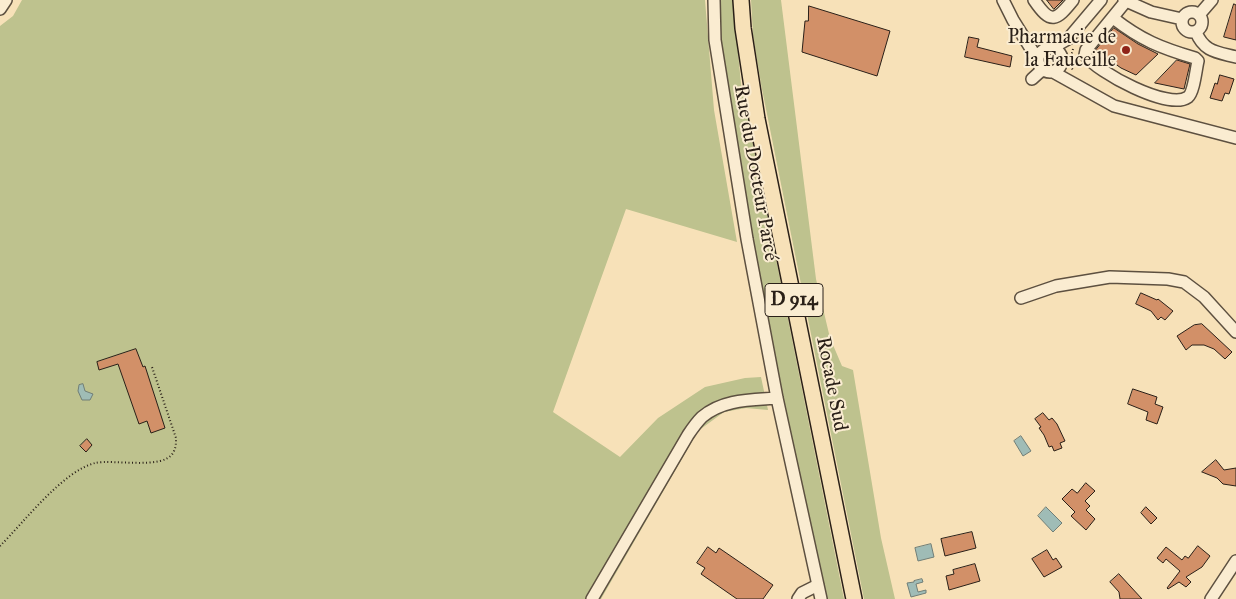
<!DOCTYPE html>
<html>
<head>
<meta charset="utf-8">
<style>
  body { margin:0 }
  canvas { display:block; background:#f7e1b8 }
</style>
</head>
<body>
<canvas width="1236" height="599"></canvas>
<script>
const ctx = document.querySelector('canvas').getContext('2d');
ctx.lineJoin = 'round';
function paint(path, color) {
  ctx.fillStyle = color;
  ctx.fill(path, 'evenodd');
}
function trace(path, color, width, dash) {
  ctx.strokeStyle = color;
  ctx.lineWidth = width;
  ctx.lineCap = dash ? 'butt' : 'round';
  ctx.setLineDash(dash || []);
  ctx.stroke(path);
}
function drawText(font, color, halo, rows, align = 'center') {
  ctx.font = font + ' "IM FELL Great Primer",serif';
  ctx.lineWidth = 4;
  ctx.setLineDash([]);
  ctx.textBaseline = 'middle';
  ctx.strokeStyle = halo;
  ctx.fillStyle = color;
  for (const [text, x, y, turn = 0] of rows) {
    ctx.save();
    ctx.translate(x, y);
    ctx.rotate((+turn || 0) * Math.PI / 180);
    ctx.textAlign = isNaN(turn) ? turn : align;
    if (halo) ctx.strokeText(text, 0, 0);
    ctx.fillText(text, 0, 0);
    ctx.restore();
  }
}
paint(new Path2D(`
  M22,0H705L714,110L737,242L626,209L553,412L620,457L658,418L705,387L745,378L761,377L768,410L746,408L724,412L698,431L601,599H0V26L13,16Z
  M719,0H733L741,84L844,599H826L782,397L752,238L720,39Z
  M751,0H781L816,279L830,338L842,366L853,370L881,538L895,599H864L761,84L753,35Z`), '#bec28e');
const water = new Path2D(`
  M83,384L85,391L93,394L90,400H82L78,391L79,385Z
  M1021,436L1031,451L1023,456L1014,441Z
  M1046,507L1062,523L1053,532L1038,516Z
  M931,544L934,557L918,561L915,548Z
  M922,579L923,582L916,584L918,592L926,590V593L911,597L907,583L914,582V581Z`);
paint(water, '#9fbcb6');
trace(water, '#707e77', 1);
const building = new Path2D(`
  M1047,0H1063L1054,9Z
  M1234,4L1236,5V40L1224,37Z
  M809,6L890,31L877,76L802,52L805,21H808Z
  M1114,28L1138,44L1158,54L1136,75L1121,68L1096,50Z
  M969,37L979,39L977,47L1012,56L1010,67L965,57Z
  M1177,60L1190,64L1184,89L1155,83Z
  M1220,75L1234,79L1229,94L1225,93L1222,101L1210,98L1215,83L1217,84Z
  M1141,293L1157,300L1158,299L1173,311L1165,320L1161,317L1158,320L1151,311L1136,304Z
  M1202,324L1232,352L1225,359L1214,349L1204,345H1192L1186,350L1177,336L1194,325Z
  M136,349L143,367L145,366L165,428L151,433L147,421L139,424L118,364L99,370L97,362Z
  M1133,389L1157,397L1155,404L1163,407L1157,424L1146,420L1148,412L1128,404Z
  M1043,413L1049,420L1052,418L1057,424L1065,441L1060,443L1062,448L1054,451L1052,446L1049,447L1044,435L1039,428L1041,427L1035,419Z
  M87,439L92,445L86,452L80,446Z
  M1216,460L1224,470L1236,468V486L1223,484L1217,478L1202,472Z
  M1086,483L1095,491L1085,501L1090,506L1086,510L1095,519L1086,530L1071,516L1075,512L1062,499L1072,489L1077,493Z
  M1146,507L1157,518L1151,524L1141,513Z
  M972,532L976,548L945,556L941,539Z
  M1198,546L1210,556L1202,567L1186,577L1191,582L1186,587L1179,582L1168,589L1167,588L1180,571L1166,559L1163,563L1157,558L1166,547L1182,560L1185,556L1188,558Z
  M708,547L716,553L719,548L773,585L763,599H737L701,574L705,568L697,563Z
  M1047,550L1053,560L1056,558L1062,567L1044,577L1032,559Z
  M975,564L980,581L949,590L946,576L954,574L953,570Z
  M1119,574L1142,599H1120L1119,592L1110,582Z`);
paint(building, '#d29068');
trace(building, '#2a2018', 1);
const minor = new Path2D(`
  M714,0L715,40L747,239L777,398L821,599
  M1003,0L1013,20L1038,60
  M1034,0C1051,25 1056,21 1073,0
  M1124,0L1151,12L1182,19
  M0,9L6,0
  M1182 22a10 10 0 1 1 20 0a10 10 0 1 1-20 0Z
  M1199,15L1212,0
  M1113,18C1141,40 1161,48 1195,58L1198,61C1196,69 1194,92 1188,97C1169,111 1097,72 1085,55L1086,50L1126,1
  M1196,32C1204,52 1217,52 1236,57
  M1052,48L1068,39L1101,0
  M1038 60a12 12 0 1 1 24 0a12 12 0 1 1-24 0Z
  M1053,72L1114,106L1236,138
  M1032,79L1043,69
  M1021,298L1056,286L1110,277L1168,279L1184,282L1204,297L1236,332
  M592,599L688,435C692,429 697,422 702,417C723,399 751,400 777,398
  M798,599L802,593L818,585
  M1211,599L1236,561`);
const major = new Path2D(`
  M741,0L743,28L757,119L854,599`);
trace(minor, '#5d5040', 14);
trace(major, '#2a2018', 18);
trace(new Path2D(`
  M1073,49L1069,64L1073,70
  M0,546C24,522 63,471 95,463C112,459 163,470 173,453C176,448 176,443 176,438L152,367`), '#2a2018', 2, [1, 2.5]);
trace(minor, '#faecd1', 11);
trace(major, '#f7e1b8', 15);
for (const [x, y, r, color] of [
  [1126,50,5,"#8f2418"]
]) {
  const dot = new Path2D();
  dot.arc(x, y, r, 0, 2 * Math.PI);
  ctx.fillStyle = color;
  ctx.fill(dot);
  trace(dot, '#faecd1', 2);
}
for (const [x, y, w] of [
  [794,300,58]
]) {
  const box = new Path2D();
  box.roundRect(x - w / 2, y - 16.5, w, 33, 4);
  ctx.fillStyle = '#faecd1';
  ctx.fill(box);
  trace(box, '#2a2018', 1);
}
drawText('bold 19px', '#2a2018', null, [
  ["D 914",794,300]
]);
drawText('20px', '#2a2018', '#faecd1', [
  ["Pharmacie de",1116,38],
  ["la Fauceille",1116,61]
], 'right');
drawText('20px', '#2a2018', '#faecd1', [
  ["Rue du Docteur Parcé",755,173,80],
  ["Rocade Sud",831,384,79]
]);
</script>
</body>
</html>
